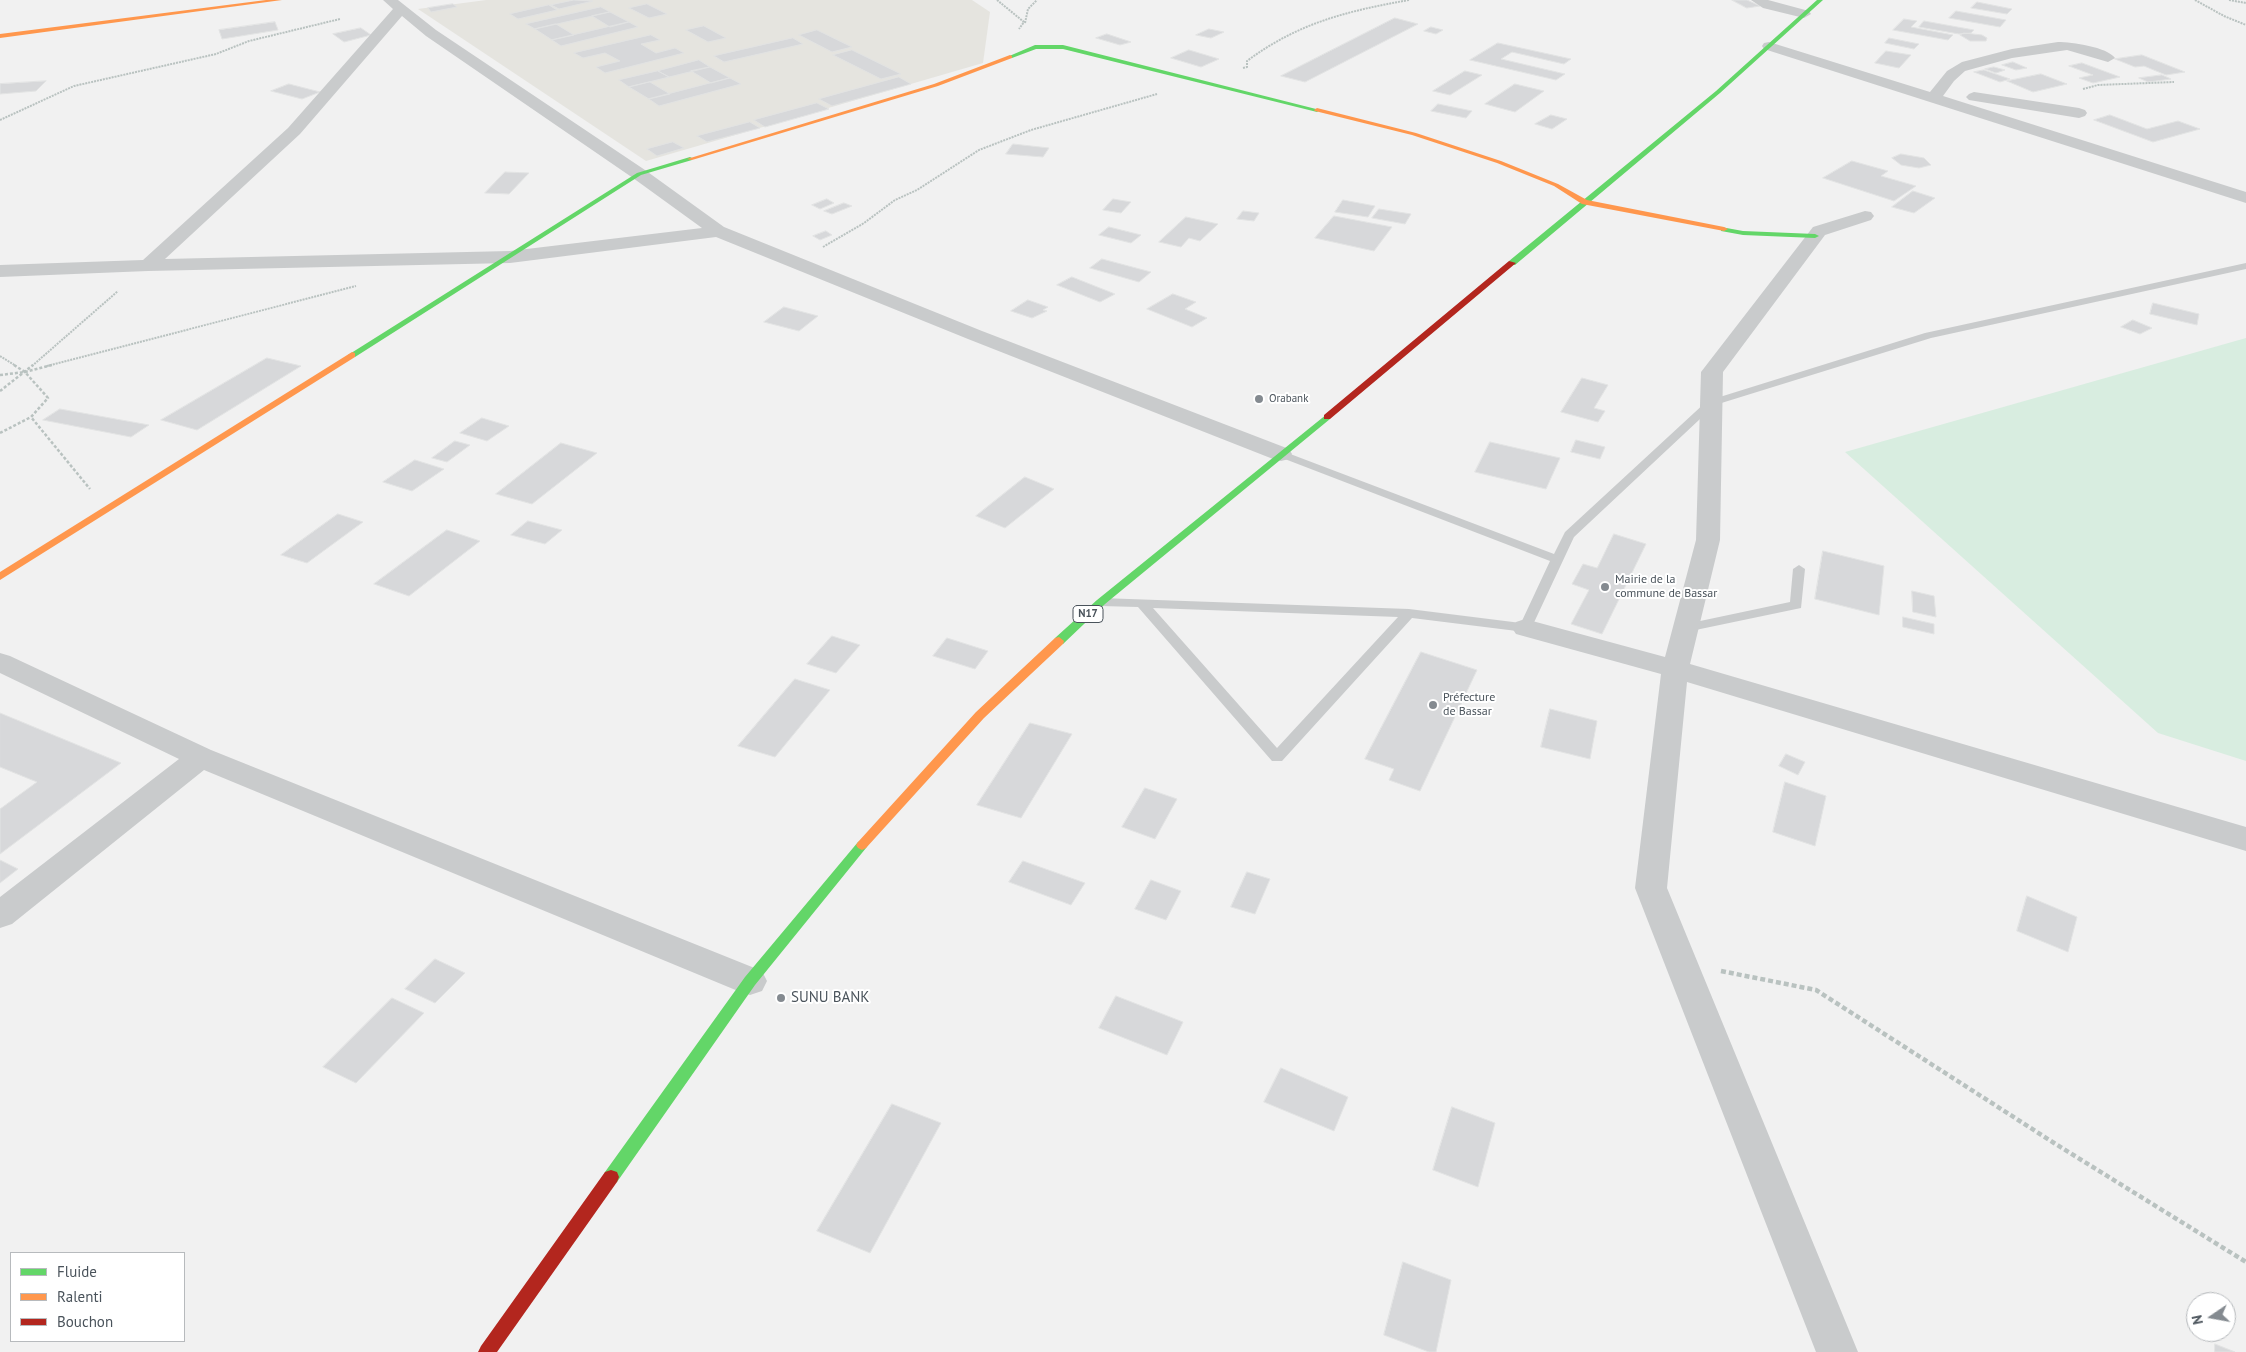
<!DOCTYPE html>
<html>
<head>
<meta charset="utf-8">
<style>
  body { margin:0 }
  #map { position:relative; width:2246px; height:1352px; overflow:hidden; background:#f1f1f1; font-family:"PT Sans",sans-serif }
  canvas { display:block }
  .legend { position:absolute; left:10px; top:1252px; width:175px; height:90px; box-sizing:border-box; background:#fff; border:1px solid #b7babd; margin:0; padding:6px 9px; list-style:none; font-size:15px; color:#4a535b }
  .legend li { display:flex; align-items:center; gap:10px; height:25px }
  .legend b { width:25px; border:1px solid #b7babd }
  .north { position:absolute; left:2186px; top:1292px; width:50px; height:50px; box-sizing:border-box; background:#fff; border:1px solid #b7babd; border-radius:50%; rotate:258deg; font-size:14px; font-weight:700; line-height:20px; text-align:center; color:#4a535b }
  .north::after { content:''; display:block; margin:auto; width:18px; height:22px; background:#848a90; clip-path:polygon(50% 0,100% 100%,50% 72%,0 100%) }
</style>
</head>
<body>
<div id="map">
<canvas width="2246" height="1352"></canvas>
<ul class="legend">
<li><b style="height:6px;background:#63d668"></b>Fluide</li>
<li><b style="height:6px;background:#ff974d"></b>Ralenti</li>
<li><b style="height:6px;background:#b3261e"></b>Bouchon</li>
</ul>
<div class="north">N</div>
</div>
<script>
const ctx = document.querySelector('canvas').getContext('2d');
ctx.lineJoin = 'round';
function paint(path, color) {
  ctx.fillStyle = color;
  ctx.fill(path, 'evenodd');
}
function trace(path, color, width, dash) {
  ctx.strokeStyle = color;
  ctx.lineWidth = width;
  ctx.lineCap = dash ? 'butt' : 'round';
  ctx.setLineDash(dash || []);
  ctx.stroke(path);
}
function drawText(font, color, halo, rows, align = 'center') {
  ctx.font = font + ' "PT Sans",sans-serif';
  ctx.lineWidth = 4;
  ctx.setLineDash([]);
  ctx.textBaseline = 'middle';
  ctx.strokeStyle = halo;
  ctx.fillStyle = color;
  for (const [text, x, y, turn = 0] of rows) {
    ctx.save();
    ctx.translate(x, y);
    ctx.rotate((+turn || 0) * Math.PI / 180);
    ctx.textAlign = isNaN(turn) ? turn : align;
    if (halo) ctx.strokeText(text, 0, 0);
    ctx.fillText(text, 0, 0);
    ctx.restore();
  }
}
paint(new Path2D(`
  M486,0H972L990,12L983,63L646,161L418,9Z`), '#e5e4df');
paint(new Path2D(`
  M2246,338V761L2158,733L1845,452Z`), '#d8ede0');
const building = new Path2D(`
  M574,0L593,1L559,9L551,5Z
  M1732,0H1747L1760,6L1747,8Z
  M1977,2L2012,9L2007,14L1971,8Z
  M453,4L457,7L431,12L428,8Z
  M647,4L667,14L649,18L629,8Z
  M549,5L557,10L518,19L510,14Z
  M601,7L610,12L535,29L526,24Z
  M1956,11L2006,20L2000,27L1949,18Z
  M610,12L629,22L610,27L592,16Z
  M1395,18L1418,24L1305,82L1281,76Z
  M1904,19L1917,21L1911,27L1953,35L1948,40L1893,30Z
  M1924,21L1974,30L1971,33L1959,34L1919,27Z
  M275,22L278,30L222,39L219,30Z
  M629,22L638,27L561,46L552,40Z
  M556,24L574,35L552,40L535,29Z
  M704,26L726,38L708,42L686,30Z
  M1431,27L1443,30L1436,34L1424,31Z
  M361,28L371,35L344,42L333,34Z
  M1209,29L1224,32L1211,38L1196,35Z
  M817,30L852,47L832,52L799,35Z
  M1964,33L1982,35L1987,38L1986,41H1970L1960,35Z
  M1107,34L1131,42L1120,45L1096,38Z
  M651,35L660,40L641,44L656,53L675,48L684,53L605,73L596,67L620,61L605,53L583,58L574,53Z
  M793,38L803,44L724,62L714,56Z
  M1889,38L1919,44L1914,49L1885,43Z
  M1498,43L1571,59L1564,64L1512,52L1501,59L1565,74L1556,80L1470,60Z
  M852,50L901,74L881,79L833,55Z
  M1189,50L1219,59L1201,67L1171,58Z
  M1886,51L1911,55L1899,68L1875,63Z
  M2142,55L2185,72L2166,75L2144,66L2135,67L2115,59Z
  M699,60L710,67L669,77L658,71Z
  M2013,62L2027,68L2016,70L2002,65Z
  M2082,63L2120,77L2093,83L2079,78L2093,75L2069,66Z
  M710,67L730,78L711,83L691,71Z
  M1994,67L2005,70L1996,73L1985,69Z
  M1984,70L2010,79L2000,82L1974,72Z
  M658,71L669,77L629,87L619,80Z
  M1465,71L1482,75L1450,95L1433,91Z
  M2041,74L2067,84L2033,92L2007,81Z
  M2162,75L2171,79L2148,82L2139,78Z
  M899,77L911,84L832,106L819,99Z
  M730,78L741,84L659,106L649,99Z
  M46,81L36,91L0,94V84Z
  M650,82L670,94L649,99L629,87Z
  M289,84L320,92L302,99L271,91Z
  M1515,84L1544,91L1515,112L1485,104Z
  M817,103L829,109L765,127L754,120Z
  M1438,104L1472,111L1466,118L1431,111Z
  M1551,115L1567,119L1552,129L1535,124Z
  M2110,115L2147,129L2178,121L2200,129L2153,142L2094,120Z
  M750,122L760,128L707,142L697,136Z
  M673,142L684,148L657,156L647,149Z
  M1013,144L1049,148L1043,157L1006,154Z
  M1901,154L1924,158L1931,165L1919,168L1901,165L1892,158Z
  M1852,161L1888,171L1881,176L1916,186L1894,201L1823,178Z
  M505,172L529,173L509,194L485,193Z
  M1913,191L1935,198L1914,213L1892,207Z
  M827,199L834,203L820,209L812,205Z
  M1113,199L1131,202L1121,213L1103,210Z
  M1343,200L1375,206L1368,217L1335,212Z
  M844,203L852,206L832,214L824,211Z
  M1379,209L1411,214L1405,224L1372,218Z
  M1243,211L1259,213L1254,221L1237,219Z
  M1334,216L1392,227L1374,251L1315,238Z
  M1186,217L1218,224L1200,241L1189,238L1181,247L1159,242Z
  M1109,227L1141,235L1131,243L1099,235Z
  M826,231L832,235L820,240L813,236Z
  M1102,259L1151,272L1139,282L1090,268Z
  M1072,277L1115,294L1100,302L1057,285Z
  M1173,294L1196,302L1185,309L1207,318L1192,327L1147,309Z
  M1028,300L1048,307L1043,310L1047,311L1032,318L1011,311Z
  M2153,303L2199,314L2197,325L2150,314Z
  M784,307L818,316L799,331L764,322Z
  M2133,320L2152,328L2140,334L2121,327Z
  M267,358L301,366L197,430L161,420Z
  M1582,378L1608,385L1594,408L1605,411L1598,422L1561,412Z
  M60,409L149,425L131,437L43,420Z
  M482,418L509,426L487,441L460,433Z
  M1576,440L1605,447L1600,459L1571,452Z
  M455,441L470,445L447,462L432,458Z
  M1490,442L1560,458L1546,489L1475,472Z
  M561,443L597,453L532,504L496,494Z
  M415,460L444,469L412,491L383,482Z
  M1025,477L1054,489L1005,528L976,516Z
  M338,514L363,522L307,563L281,555Z
  M528,521L562,530L545,544L511,535Z
  M447,530L480,541L409,596L374,584Z
  M1614,534L1646,544L1602,634L1571,624L1589,590L1572,584L1583,564L1597,568Z
  M1823,551L1884,566L1879,615L1815,599Z
  M1912,591L1934,596L1936,617L1913,612Z
  M1903,617L1934,624V634L1903,627Z
  M832,636L860,645L836,673L807,664Z
  M947,638L988,651L975,669L933,656Z
  M1421,652L1477,670L1420,791L1389,780L1394,769L1365,759Z
  M795,679L830,690L775,757L738,746Z
  M1550,709L1597,721L1590,759L1541,747Z
  M0,713L121,763L0,854V809L37,782L0,767Z
  M1030,723L1072,734L1021,818L977,805Z
  M1786,754L1805,762L1798,775L1779,766Z
  M1785,782L1826,796L1815,846L1773,832Z
  M1145,788L1177,799L1155,839L1122,827Z
  M0,860L18,869L0,883Z
  M1023,861L1085,883L1071,905L1009,882Z
  M1247,872L1270,879L1255,914L1231,907Z
  M1151,880L1181,891L1166,920L1135,909Z
  M2027,896L2077,917L2068,952L2017,931Z
  M435,959L465,973L435,1003L405,989Z
  M1116,996L1183,1022L1167,1055L1099,1028Z
  M392,998L424,1013L356,1083L323,1067Z
  M1281,1068L1348,1097L1334,1131L1264,1102Z
  M892,1104L941,1123L870,1253L817,1231Z
  M1452,1107L1495,1123L1478,1187L1433,1170Z
  M1403,1262L1451,1280L1436,1352H1429L1384,1335Z
  M2215,1344L2235,1352H2215Z`);
paint(building, '#d7d8da');
trace(building, '#e2e3e3', 1);
trace(new Path2D(`
  M997,0L1024,22L1019,29
  M2195,0L2224,16L2246,25
  M2229,0L2246,3
  M1025,23L1028,9L1037,0
  M1243,68L1247,67V61C1298,23 1347,11 1409,0
  M2083,89L2098,85L2174,82
  M0,120L74,86L216,54L249,41L340,19
  M823,247L864,223L895,200L917,190L979,150L1031,130L1157,94
  M0,356L16,366
  M32,366L118,291
  M47,366L356,286`), '#b9c2c0', 2, [2, 1]);
trace(new Path2D(`
  M14,365L25,372L48,398L31,417L90,489
  M0,375L25,372L52,365
  M0,391L33,365
  M0,433L31,417`), '#b9c2c0', 2.5, [3, 2]);
trace(new Path2D(`
  M1721,971L1816,990L2054,1143L2246,1262`), '#b9c2c0', 4.5, [5, 3]);
paint(new Path2D(`
  M2246,263V269L1931,338L1715,405L1574,537L1530,631L1525,632L1412,618L1282,761H1272L1138,607L1101,606L1095,602L1101,598L1409,609L1521,623L1550,561L1277,456L1275,454L1277,452H1285L1554,554L1565,532L1707,401L1925,333ZM1153,608L1398,617L1277,748Z
  M1799,565L1805,569L1801,608L1686,632L1679,628L1686,624L1790,602L1793,569Z`), '#c9cbcc');
paint(new Path2D(`
  M383,0H398L436,30L645,170L724,227L982,331L1289,449L1292,454L1289,459L1281,461L1273,459L968,339L716,237L510,263L148,271L0,277V265L143,260L288,128L393,9ZM402,16L426,36L633,178L702,228L510,251L165,259L300,134Z
  M1751,0H1768L1809,11L1811,14L1804,18L1763,8Z
  M1769,42L1930,92L1947,71L1962,62L2012,49L2058,42C2072,42 2107,47 2115,58L2108,62L2067,50L2012,58L1965,71L1954,81L1943,96L2246,192V203L1764,49L1762,46L1764,43Z
  M1974,92L2079,108L2085,110L2087,113L2085,116L2079,118L1969,100L1966,97L1969,94Z
  M1865,211L1871,212L1874,216L1871,220L1825,235L1723,372L1720,540L1690,664L2246,827V851L1687,682L1667,888L1858,1352H1816L1635,888L1661,674L1516,634L1512,628L1516,622L1525,619L1665,657L1696,540L1701,372L1813,227Z
  M0,653L10,656L211,750L762,971L767,981L762,991L750,995L738,991L204,770L12,924L0,928V897L179,759L0,673Z`), '#c9cbcc');
paint(new Path2D(`
  M1817,0H1823L1720,93L1515,265H1509V261L1716,91Z
  M1035,45H1063L1320,110L1317,112L1063,49H1036L1012,58L1007,57Z
  M690,157L692,158V160L641,175L355,357H349L348,355L637,173Z
  M1721,227L1743,231L1815,234L1819,236L1815,238L1743,235L1721,231Z
  M1327,414L1330,415V419L1105,604L1063,644H1055L1054,641L1055,638L1097,600Z
  M862,840L866,842L868,845L866,848L755,985L617,1182L611,1184L605,1182L603,1177L605,1172L745,977L858,842Z`), '#63d668');
paint(new Path2D(`
  M266,0H282L0,38V34Z
  M1010,55L1012,56V58L938,86L692,160L687,159L934,84Z
  M1317,108L1416,133L1501,161L1558,184L1587,200L1724,227L1728,229L1724,231L1582,204L1554,186L1497,163L1412,135L1315,111L1314,110Z
  M352,352L355,353V357L0,580V572Z
  M1059,637L1064,641L1063,644L984,718L866,848L862,850L858,848L856,845L858,842L976,712L1055,638Z`), '#ff974d');
paint(new Path2D(`
  M1509,261L1516,263L1330,419H1324V415Z
  M611,1170L617,1172L619,1177L617,1182L497,1352H478L481,1346L605,1172Z`), '#b3261e');
for (const [x, y, r, color] of [
  [1259,399,5,"#848a90"],
  [1605,587,5,"#848a90"],
  [1433,705,5,"#848a90"],
  [781,998,5,"#848a90"]
]) {
  const dot = new Path2D();
  dot.arc(x, y, r, 0, 2 * Math.PI);
  ctx.fillStyle = color;
  ctx.fill(dot);
  trace(dot, '#fff', 2);
}
drawText('11px', '#4a535b', '#fff', [
  ["Orabank",1269,399]
], 'left');
for (const [x, y, w] of [
  [1088,614,30]
]) {
  const box = new Path2D();
  box.roundRect(x - w / 2, y - 8.5, w, 17, 4);
  ctx.fillStyle = '#fff';
  ctx.fill(box);
  trace(box, '#4a535b', 1);
}
drawText('bold 11px', '#4a535b', null, [
  ["N17",1088,614]
]);
drawText('12px', '#4a535b', '#fff', [
  ["Mairie de la",1615,580],
  ["commune de Bassar",1615,594],
  ["Préfecture",1443,698],
  ["de Bassar",1443,712]
], 'left');
drawText('15px', '#4a535b', '#fff', [
  ["SUNU BANK",791,998]
], 'left');
</script>
</body>
</html>
